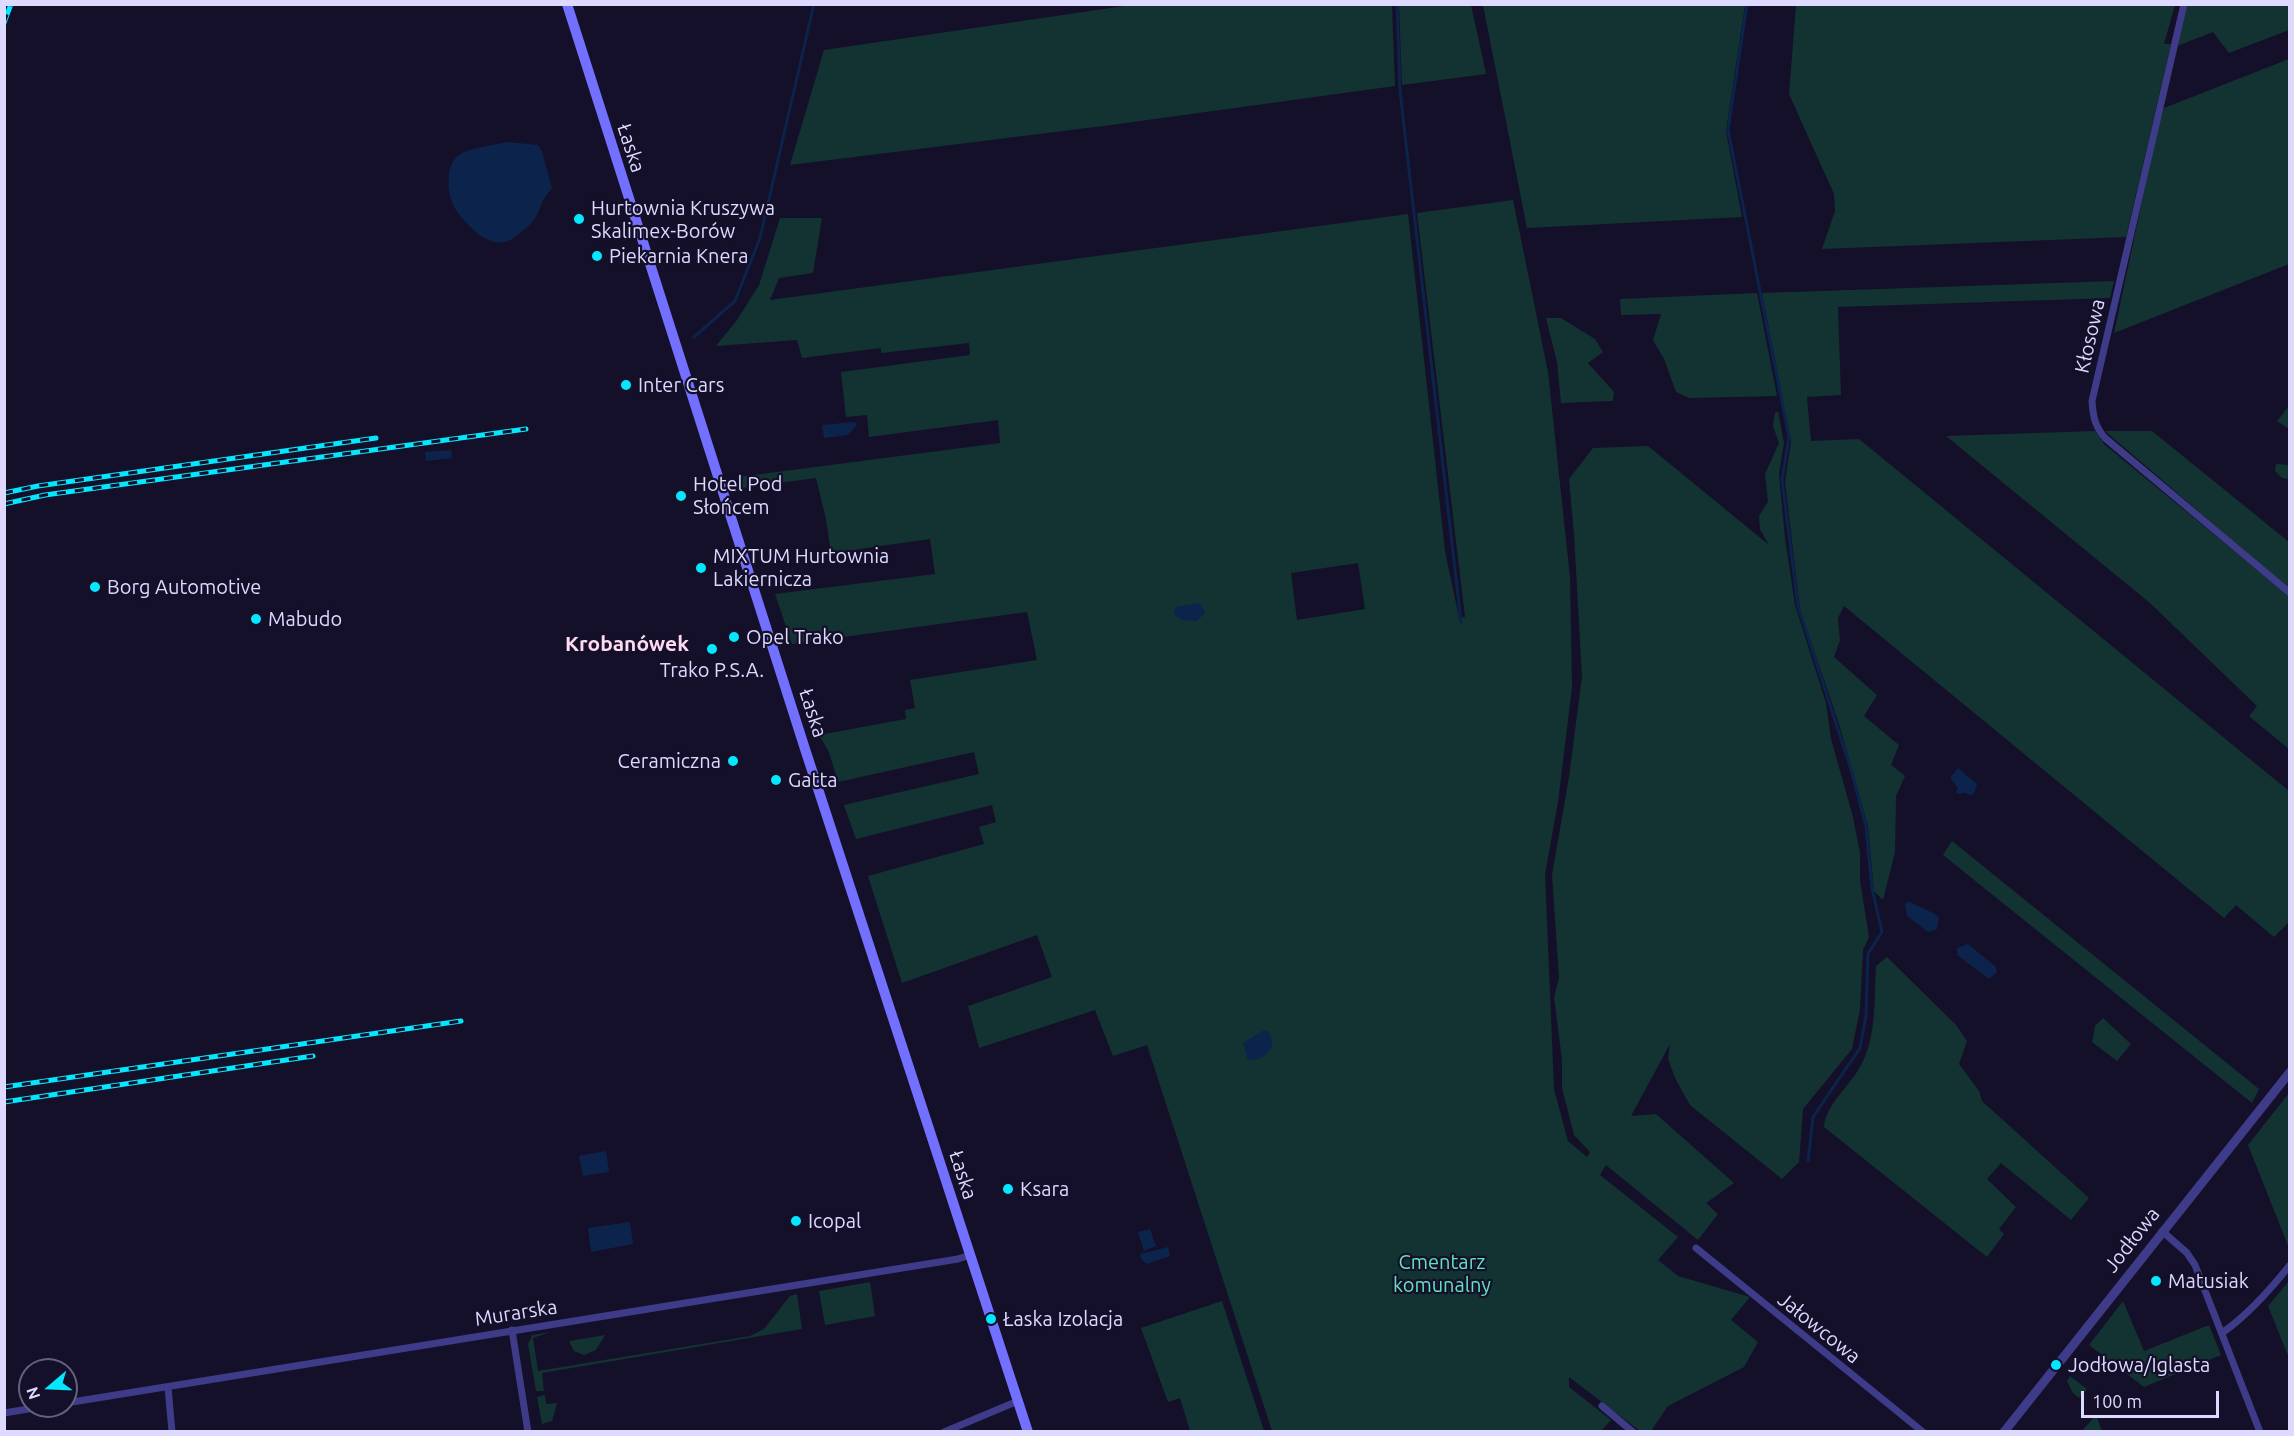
<!DOCTYPE html>
<html>
<head>
<meta charset="utf-8">
<style>
  body { margin:0 }
  #map { position:relative; width:2294px; height:1436px; overflow:hidden; background:#141029; font-family:Ubuntu,sans-serif }
  canvas { display:block }
  .frame { position:absolute; inset:0; border:6px solid #ddd9ff; pointer-events:none }
  .north { position:absolute; left:18px; top:1358px; width:60px; height:60px; box-sizing:border-box; background:#141029; border:2px solid #64607f; border-radius:50%; rotate:251deg; font-size:16px; font-weight:700; line-height:24px; text-align:center; color:#ddd9ff }
  .north::after { content:''; display:block; margin:auto; width:21px; height:27px; background:#05e7ff; clip-path:polygon(50% 0,100% 100%,50% 72%,0 100%) }
  .scale { position:absolute; left:2081px; top:1391px; width:138px; height:27px; box-sizing:border-box; border:3px solid #ddd9ff; border-top:0; padding-left:8px; font-size:18px; line-height:21px; white-space:nowrap; color:#ddd9ff; -webkit-text-stroke:4px #141029; paint-order:stroke }
</style>
</head>
<body>
<div id="map">
<canvas width="2294" height="1436"></canvas>
<div class="frame"></div>
<div class="north">N</div>
<div class="scale">100 m</div>
</div>
<script>
const ctx = document.querySelector('canvas').getContext('2d');
ctx.lineJoin = 'round';
function paint(path, color) {
  ctx.fillStyle = color;
  ctx.fill(path, 'evenodd');
}
function trace(path, color, width, dash) {
  ctx.strokeStyle = color;
  ctx.lineWidth = width;
  ctx.lineCap = dash ? 'butt' : 'round';
  ctx.setLineDash(dash || []);
  ctx.stroke(path);
}
function drawText(font, color, halo, rows, align = 'center') {
  ctx.font = font + ' Ubuntu,sans-serif';
  ctx.lineWidth = 4.5;
  ctx.setLineDash([]);
  ctx.textBaseline = 'middle';
  ctx.strokeStyle = halo;
  ctx.fillStyle = color;
  for (const [text, x, y, turn = 0] of rows) {
    ctx.save();
    ctx.translate(x, y);
    ctx.rotate((+turn || 0) * Math.PI / 180);
    ctx.textAlign = isNaN(turn) ? turn : align;
    if (halo) ctx.strokeText(text, 0, 0);
    ctx.fillText(text, 0, 0);
    ctx.restore();
  }
}
paint(new Path2D(`
  M1138,4L1392,5L1395,86L1111,125L790,165L824,50Z
  M1399,5H1471L1486,74L1402,85Z
  M1483,5H1745L1726,131L1742,217L1527,228Z
  M1796,5H2175L2164,44H2171L2126,237L1822,249L1835,211L1834,194L1789,94Z
  M2186,5H2289V30L2229,53L2213,32L2177,46Z
  M2289,59V264L2114,333L2160,117L2164,108Z
  M1513,200L1548,372L1570,577L1572,687L1558,802L1545,874L1554,1089L1568,1141L1587,1157L1590,1152L1574,1135L1562,1088V1060L1554,997L1559,978L1552,875L1569,777L1582,677L1574,534L1569,479L1593,448L1648,446L1769,545L1760,529L1759,516L1768,502L1765,474L1779,443L1773,426L1775,413L1778,411L1784,443L1779,474L1785,538L1795,605L1826,703L1831,739L1853,817L1860,853V881L1869,937L1863,950L1860,1009L1852,1049L1803,1109L1799,1162L1782,1179L1690,1105L1676,1080L1668,1059L1670,1044L1631,1116L1656,1114L1734,1183L1706,1203L1718,1214L1698,1240L1606,1165L1600,1175L1678,1237L1658,1260L1678,1276L1750,1297L1731,1320L1758,1342L1744,1367L1668,1406L1651,1431H1640L1569,1377V1387L1611,1420L1601,1431H1272L1147,1045L1113,1056L1095,1010L979,1048L968,1006L1052,977L1037,935L902,983L868,876L984,844L979,827L996,822L992,805L856,839L844,805L979,774L974,752L838,782L829,752L819,735L906,719L905,710L915,708L910,680L1037,660L1027,612L792,644L775,594L935,574L930,539L831,553L826,519L816,478L741,488L738,477L1000,443L998,420L869,437L867,415L846,417L841,372L970,355L969,343L881,353V348L802,358L797,340L716,346L737,320L759,285L780,218H822L813,273L779,278L770,300L1408,214L1445,551L1459,618L1465,617L1417,213ZM1358,563L1365,609L1297,620L1291,573Z
  M2114,281L2110,298L1838,307L1841,395L1807,397L1811,441L1859,439L2289,791V922L2274,937L2236,905L2224,918L1844,606L1838,618L1840,640L1834,657L1877,695L1864,716L1899,745L1891,765L1905,776L1896,796L1895,852L1883,900L1874,891L1868,826L1839,724L1800,609L1785,482L1791,442L1762,293Z
  M1757,293L1777,396L1689,398L1676,392L1664,359L1653,340L1661,314L1621,315L1620,299Z
  M1546,318H1561L1595,339L1603,352L1588,363L1614,392L1613,401L1561,403L1557,362Z
  M2289,406V429L2277,421Z
  M2095,431L2105,445L2289,596V749L2249,716L2257,706L2150,603L1946,436Z
  M2105,431H2152L2289,542V589Z
  M2276,464L2289,465V479L2282,478L2275,471Z
  M1952,841L2259,1089L2252,1103L1943,855Z
  M1887,957L1956,1025L1967,1041L1959,1064L1979,1091L1982,1101L2089,1198L2071,1220L2001,1163L1987,1179L2016,1207L1999,1229L2004,1234L1987,1257L1824,1127C1826,1104 1849,1087 1860,1067C1877,1037 1874,1000 1876,966Z
  M2103,1018L2131,1044L2117,1061L2092,1042L2095,1026Z
  M2289,1093V1248L2248,1145Z
  M2289,1281V1358L2268,1306Z
  M870,1282L875,1316L825,1325L819,1291Z
  M797,1294L802,1329L542,1373L544,1391H536L528,1344L532,1335L550,1332L533,1338L538,1371L750,1336L764,1329L790,1296Z
  M1222,1301L1264,1431H1190L1180,1398L1168,1402L1141,1328Z
  M2123,1301L2144,1351L2209,1325L2221,1355L2144,1387L2089,1345Z
  M605,1335L596,1350L584,1355L574,1351L569,1341Z
  M2070,1376L2087,1389L2079,1398L2073,1393L2067,1381Z
  M545,1395L546,1404L557,1403L552,1421L542,1424L537,1397Z
  M2096,1415L2102,1431H2082Z`), '#133332');
paint(new Path2D(`
  M507,142L538,145L542,151L552,189C541,199 542,206 536,217C531,225 517,237 508,241C489,249 466,225 456,210C447,197 444,165 459,155C468,148 495,145 507,142Z
  M855,422L857,425L848,435L824,438L822,425Z
  M451,450L452,458L426,461L425,452Z
  M1198,603L1201,604L1205,613L1197,621L1182,620L1174,614V609L1176,607Z
  M1958,768L1977,784L1974,794L1970,795L1965,793L1958,794L1956,792L1958,788L1950,778Z
  M1908,901L1935,914L1939,918L1937,929L1928,932L1907,916L1905,905Z
  M1968,944L1996,967L1997,972L1989,979L1957,955V948Z
  M1264,1030L1268,1031C1279,1047 1266,1059 1250,1061L1247,1058L1243,1043Z
  M606,1151L609,1172L583,1176L579,1156Z
  M630,1222L633,1244L591,1252L588,1228Z
  M1150,1229L1156,1246L1144,1251L1138,1232Z
  M1168,1247L1170,1256L1147,1264L1141,1259L1140,1254Z`), '#0c244c');
trace(new Path2D(`
  M1397,4L1400,91L1461,622
  M1747,4L1728,130L1789,437L1782,480L1798,606L1852,773L1866,826L1872,888L1882,932L1868,954L1866,1016L1860,1048L1813,1117L1808,1161
  M694,337L735,301L760,238L814,4`), '#0c244c', 3);
trace(new Path2D(`
  M2184,4L2092,401C2093,416 2095,427 2105,438L2290,593
  M2162,1231L2187,1253L2195,1265L2260,1432
  M1696,1248L1923,1432
  M512,1330L528,1432
  M2222,1333C2248,1315 2270,1290 2290,1265
  M168,1387L172,1432
  M66,1403L958,1259L970,1255
  M1602,1406L1633,1432
  M4,1413L47,1406
  M944,1432L1018,1401`), '#3e3b88', 7);
trace(new Path2D(`
  M2004,1432L2290,1072`), '#3e3b88', 9);
trace(new Path2D(`
  M567,4L805,749L1028,1432`), '#7370ff', 10);
const rail = new Path2D(`
  M4,23L11,4
  M4,493L38,486L376,438
  M4,504L45,495L526,429
  M4,1087L461,1021
  M4,1102L313,1056`);
trace(rail, '#05e7ff', 5);
trace(rail, '#141029', 3, [9]);
for (const [x, y, r, color] of [
  [579,219,6,"#05e7ff"],
  [597,256,6,"#05e7ff"],
  [626,385,6,"#05e7ff"],
  [681,496,6,"#05e7ff"],
  [701,568,6,"#05e7ff"],
  [95,587,6,"#05e7ff"],
  [256,619,6,"#05e7ff"],
  [734,637,6,"#05e7ff"],
  [712,649,6,"#05e7ff"],
  [733,761,6,"#05e7ff"],
  [776,780,6,"#05e7ff"],
  [1008,1189,6,"#05e7ff"],
  [796,1221,6,"#05e7ff"],
  [2156,1281,6,"#05e7ff"],
  [991,1319,6,"#05e7ff"],
  [2056,1365,6,"#05e7ff"]
]) {
  const dot = new Path2D();
  dot.arc(x, y, r, 0, 2 * Math.PI);
  ctx.fillStyle = color;
  ctx.fill(dot);
  trace(dot, '#141029', 2);
}
drawText('20px', '#ddd9ff', '#141029', [
  ["Łaska",631,148,72],
  ["Kłosowa",2090,336,-77],
  ["Łaska",813,713,72],
  ["Łaska",963,1175,72],
  ["Jodłowa",2132,1240,-52],
  ["Murarska",516,1313,-9],
  ["Jałowcowa",1819,1328,39]
]);
drawText('20px', '#ddd9ff', '#141029', [
  ["Hurtownia Kruszywa",591,208],
  ["Skalimex-Borów",591,231],
  ["Piekarnia Knera",609,256],
  ["Inter Cars",638,385],
  ["Hotel Pod",693,484],
  ["Słońcem",693,507],
  ["MIXTUM Hurtownia",713,556],
  ["Lakiernicza",713,579],
  ["Borg Automotive",107,587],
  ["Mabudo",268,619],
  ["Opel Trako",746,637],
  ["Trako P.S.A.",712,670,"center"],
  ["Ceramiczna",721,761,"right"],
  ["Gatta",788,780],
  ["Ksara",1020,1189],
  ["Icopal",808,1221],
  ["Matusiak",2168,1281],
  ["Łaska Izolacja",1003,1319],
  ["Jodłowa/Iglasta",2068,1365]
], 'left');
drawText('20px', '#63e1c1', '#141029', [
  ["Cmentarz",1442,1262],
  ["komunalny",1442,1285]
]);
drawText('bold 21px', '#ffdbf2', '#141029', [
  ["Krobanówek",627,644]
]);
</script>
</body>
</html>
